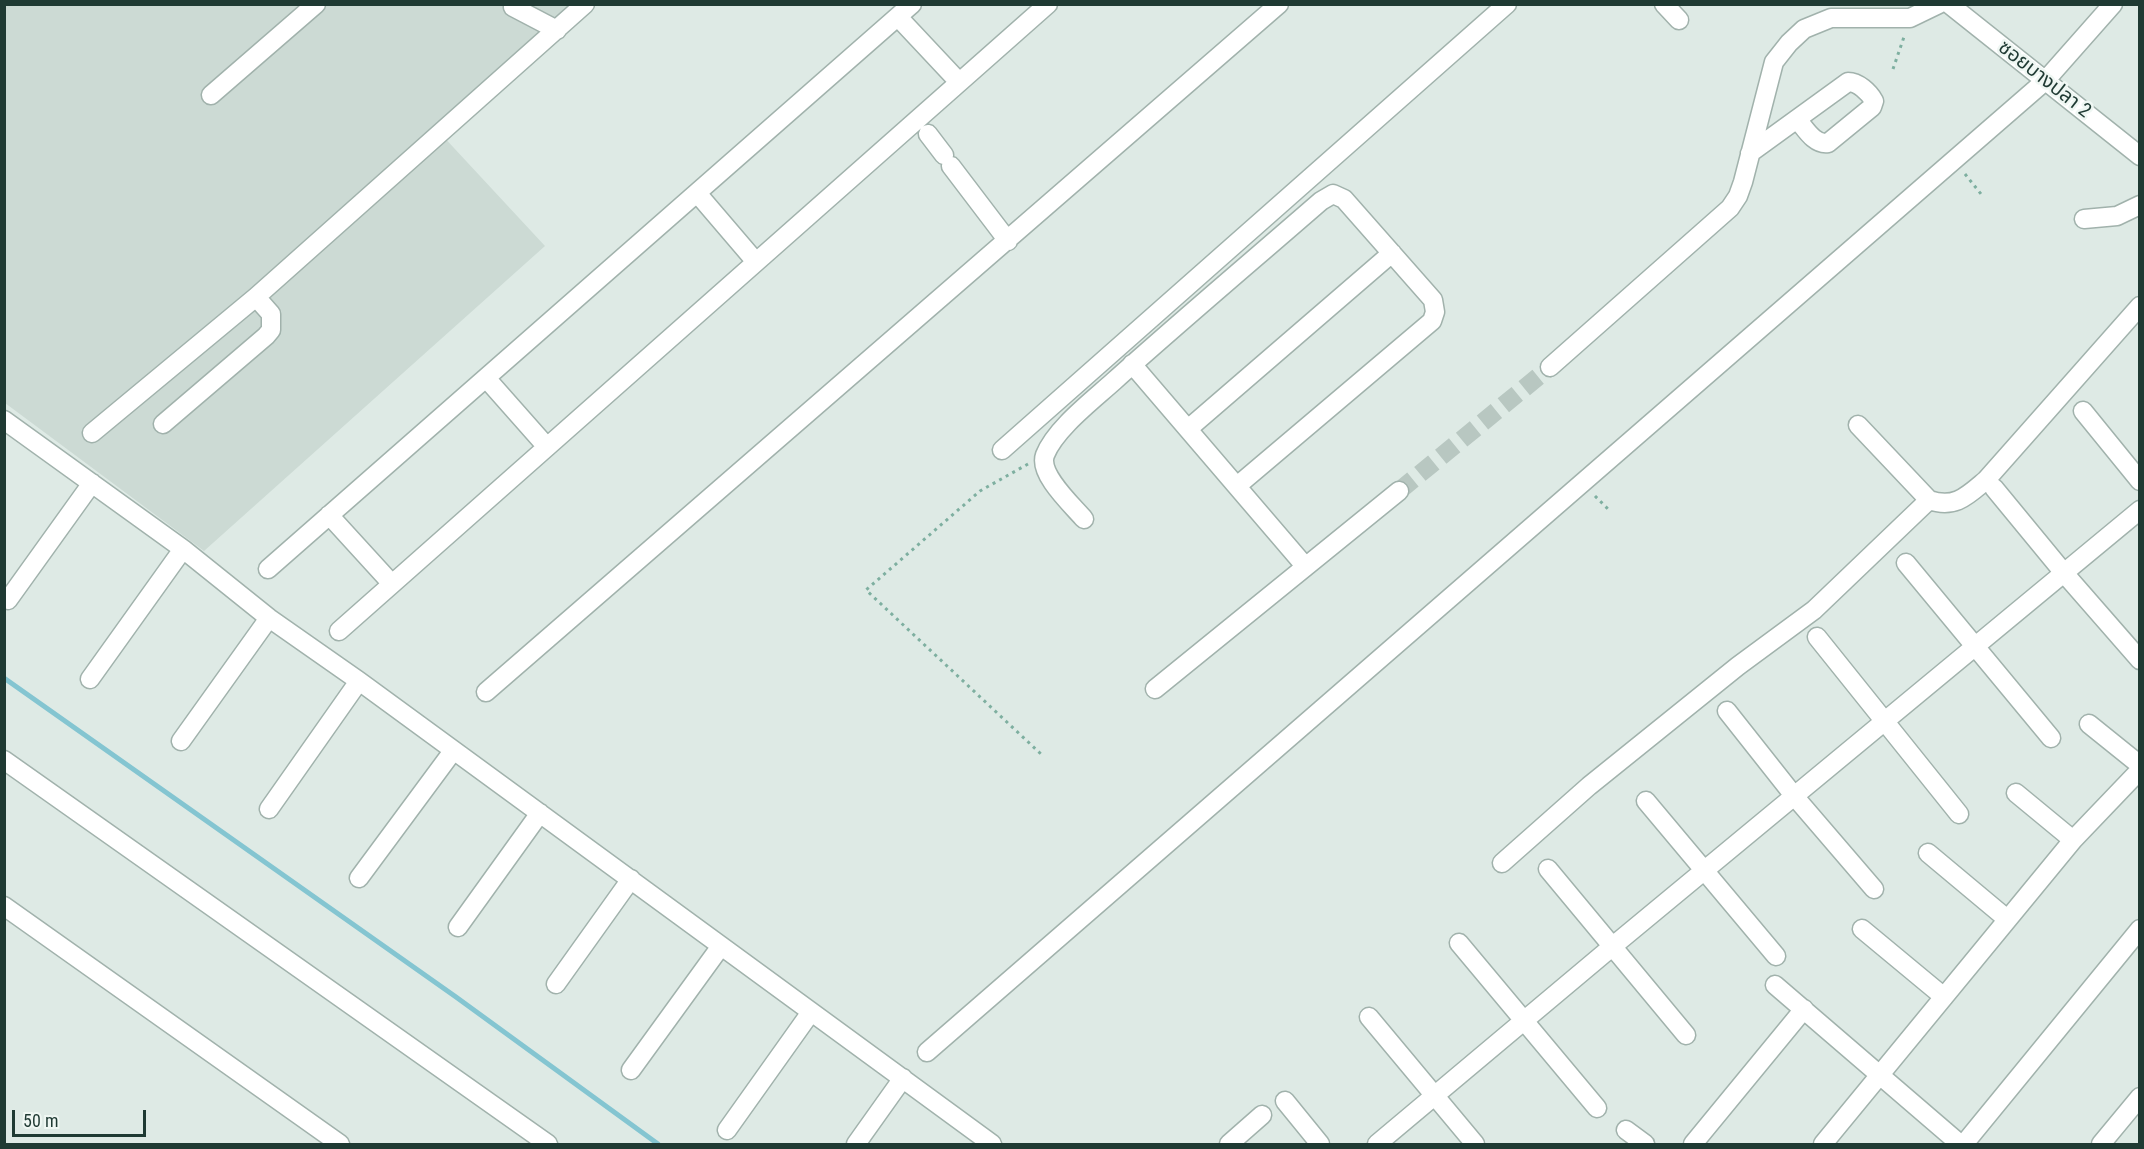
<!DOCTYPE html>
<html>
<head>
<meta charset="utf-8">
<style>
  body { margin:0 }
  #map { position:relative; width:2144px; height:1149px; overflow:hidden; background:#deeae5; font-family:"Roboto Condensed",sans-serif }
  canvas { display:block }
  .frame { position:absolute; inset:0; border:6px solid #1f3a33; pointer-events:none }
  .scale { position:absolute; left:12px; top:1110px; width:134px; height:27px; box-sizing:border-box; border:3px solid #1f3a33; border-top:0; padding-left:8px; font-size:18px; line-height:21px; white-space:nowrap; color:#1f3a33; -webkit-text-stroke:4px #eff7f3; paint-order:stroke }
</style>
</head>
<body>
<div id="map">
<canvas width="2144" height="1149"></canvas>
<div class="frame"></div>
<div class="scale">50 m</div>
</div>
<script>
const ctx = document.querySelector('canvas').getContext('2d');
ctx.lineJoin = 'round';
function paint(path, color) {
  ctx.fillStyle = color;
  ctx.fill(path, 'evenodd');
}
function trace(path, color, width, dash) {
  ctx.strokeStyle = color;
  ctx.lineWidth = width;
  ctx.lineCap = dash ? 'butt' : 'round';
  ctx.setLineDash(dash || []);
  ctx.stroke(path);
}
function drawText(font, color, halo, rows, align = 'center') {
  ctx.font = font + ' "Roboto Condensed","Noto Sans Thai",sans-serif';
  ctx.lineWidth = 5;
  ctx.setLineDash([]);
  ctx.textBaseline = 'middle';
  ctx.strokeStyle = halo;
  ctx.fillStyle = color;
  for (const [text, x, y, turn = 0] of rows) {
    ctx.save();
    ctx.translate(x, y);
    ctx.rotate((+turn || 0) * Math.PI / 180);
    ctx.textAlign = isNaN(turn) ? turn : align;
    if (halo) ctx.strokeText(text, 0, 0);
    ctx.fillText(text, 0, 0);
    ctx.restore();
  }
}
paint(new Path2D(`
  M5,5H588L441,134L545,246L204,551L5,403Z`), '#ccdad4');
trace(new Path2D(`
  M4,678L456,997L658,1144`), '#84c5d1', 5);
trace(new Path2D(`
  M1399,491L1550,367`), '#b8c7c1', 18, [18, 9]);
const minor = new Path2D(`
  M1664,4L1679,20
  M1949,4L2140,156
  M513,7L557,30
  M898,17L959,82
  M211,95L316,4
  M928,134L944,155
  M1750,153L1848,82C1858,82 1869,92 1874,101L1872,107L1828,143C1814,145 1805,128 1797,119
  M951,166L1008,241
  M697,193L756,262
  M2084,219L2117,216L2140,205
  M1132,364L1305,566
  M1550,367L1730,208L1738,196L1743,182L1774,62L1789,43L1804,29L1831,18H1910L1939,4
  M486,378L547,447
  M2083,411L2140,481
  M4,420L183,549L269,618L359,681L992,1144
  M163,424L266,336L271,330V314L256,297
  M1858,425L1929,500C1955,509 1967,496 1986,480L2140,306
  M1188,429L1392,253
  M92,433L256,297L585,4
  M1002,450L1507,4
  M1994,488L2064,573L2140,660
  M329,515L392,584
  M1084,519C1072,505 1038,474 1045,455C1055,429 1093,400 1114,381C1182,320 1252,261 1321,201L1333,194L1344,199L1433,300L1435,312L1432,321L1237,486
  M1906,563L2051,738
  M268,569L912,4
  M8,600L92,483
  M339,631L1048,4
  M1817,637L1959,814
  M90,679L183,549
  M1155,689L1399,491
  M486,692L1279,4
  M1727,711L1795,797L1874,889
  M2089,724L2140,765
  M181,741L269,618
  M4,760L548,1144
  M2016,793L2073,840
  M1646,801L1776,956
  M269,809L359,681
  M1928,853L2007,919
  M1502,863L1589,786L1738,666L1814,610L1929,500
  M1548,869L1686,1035
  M359,878L453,751
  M4,906L340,1144
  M458,927L540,813
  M1862,929L1944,997
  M1459,943L1597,1108
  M556,984L631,879
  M1775,985L1960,1144
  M1369,1017L1475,1144
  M927,1052L2045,81L2113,4
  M631,1070L721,946
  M1285,1101L1320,1144
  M727,1130L811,1012
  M1626,1130L1645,1144
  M856,1144L903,1078
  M1229,1144L1262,1115
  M1377,1144L1613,946L2140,510
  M1693,1144L1804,1009
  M1823,1144L2073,840L2140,770
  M1964,1144L2140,929
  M2101,1144L2140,1097`);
trace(minor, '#a1b2ac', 21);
trace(new Path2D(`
  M1893,69L1905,34
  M1965,174L1981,194
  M1028,464L980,491L866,590L1042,755
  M1595,496L1609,510`), '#7eafa0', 3, [3, 4.5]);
trace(minor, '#fff', 18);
drawText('20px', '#1f3a33', '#eff7f3', [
  ["ซอยบางปลา 2",2044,80,38]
]);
</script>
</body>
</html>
